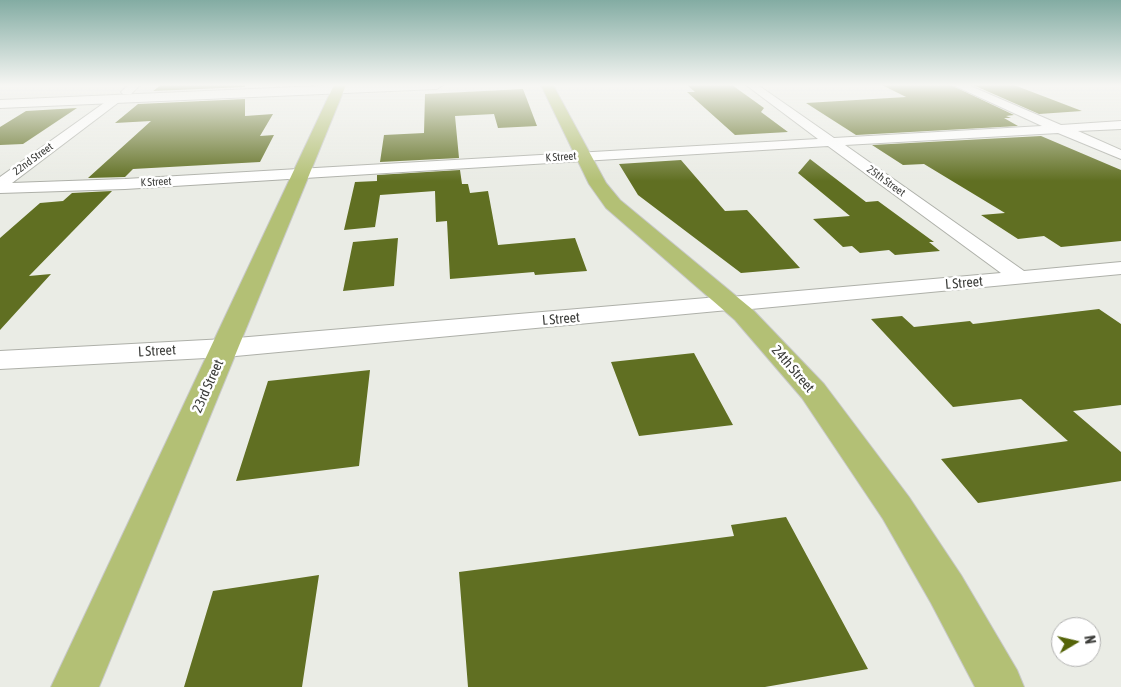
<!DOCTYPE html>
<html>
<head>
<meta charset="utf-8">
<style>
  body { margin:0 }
  #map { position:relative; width:1121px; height:687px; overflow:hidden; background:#eaece5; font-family:"Asap Condensed",sans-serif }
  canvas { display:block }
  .north { position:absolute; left:1051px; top:617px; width:50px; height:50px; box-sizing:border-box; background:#fff; border:1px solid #b1b1b0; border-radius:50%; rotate:81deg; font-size:14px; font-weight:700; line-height:20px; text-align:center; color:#3c3d3a }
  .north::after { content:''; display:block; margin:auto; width:18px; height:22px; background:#556409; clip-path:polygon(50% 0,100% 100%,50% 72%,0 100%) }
</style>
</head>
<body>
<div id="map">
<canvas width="1121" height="687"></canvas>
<div class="north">N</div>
</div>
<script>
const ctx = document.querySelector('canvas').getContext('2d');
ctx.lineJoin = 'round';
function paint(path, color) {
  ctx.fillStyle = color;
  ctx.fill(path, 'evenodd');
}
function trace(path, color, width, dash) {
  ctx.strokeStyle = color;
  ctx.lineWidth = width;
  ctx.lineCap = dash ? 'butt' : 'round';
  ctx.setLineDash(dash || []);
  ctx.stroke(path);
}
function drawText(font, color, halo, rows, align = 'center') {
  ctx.font = font + ' "Asap Condensed",sans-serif';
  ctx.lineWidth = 5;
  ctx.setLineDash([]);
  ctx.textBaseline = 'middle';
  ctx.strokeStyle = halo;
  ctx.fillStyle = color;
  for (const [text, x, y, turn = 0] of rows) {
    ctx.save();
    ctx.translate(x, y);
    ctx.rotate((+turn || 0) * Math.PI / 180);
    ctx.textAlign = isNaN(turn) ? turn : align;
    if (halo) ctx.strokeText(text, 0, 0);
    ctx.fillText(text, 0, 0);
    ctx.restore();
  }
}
paint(new Path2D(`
  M161,85H245V87L153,91Z
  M687,85H732L764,108L761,112L788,132L735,135L687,92H695Z
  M882,85H951L1014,115L1006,116L1011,118H1004L1018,126L856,135L806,103L906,97Z
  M973,85H1014L1082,111L1039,114Z
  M523,89L537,126L498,128L494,114L455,116L459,158L380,162L384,135L424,133L425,94Z
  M245,99V116L273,114L260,136L274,135L260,162L133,169L125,177L88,178L151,121L115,123L138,104Z
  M77,108L23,144L0,145V127L26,111Z
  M1041,136L1121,170V241L1061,247L1044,236L1018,239L981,215L1005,213L924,164L903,165L872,145Z
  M810,159L866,202L878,201L934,242H929L940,251L895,255L889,250L860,253L852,246L843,247L813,219L850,216L798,173Z
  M681,160L725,211L747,210L800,268L741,273L638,195L619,164Z
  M460,170L462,184H468L470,193L488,191L498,245L575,238L587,271L535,275L534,272L450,279L447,221L436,222L435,191L380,195L375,227L344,230L355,182L377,181V175Z
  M112,191L29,276L51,274L0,330V238L40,203L63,201L72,193Z
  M398,238L394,286L343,291L353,242Z
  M1099,309L1121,324V405L1073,411L1121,452V481L978,503L941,459L1068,441L1021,399L953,407L871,319L902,316L914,327L970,321L973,324Z
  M694,353L733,425L639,436L611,362Z
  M370,370L359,466L236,481L268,381Z
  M786,517L868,669L765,687H468L459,572L734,536L731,525Z
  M319,575L302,687H184L213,591Z`), '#606f22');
const street = new Path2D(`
  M128,85H140L131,94H123L121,92Z
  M746,85H758L834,138L1042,126L953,85H968L1061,125L1121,121V129L1078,131L1121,150V159L1058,133L845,145L1024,271L1121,262V274L730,311L722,309L719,304L722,299L730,297L1001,273L828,146L125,189L0,193V177L111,98L115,96L121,100L119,102L12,183L125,179L818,139Z`);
const secondary = new Path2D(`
  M343,85H443L437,89L0,108V100Z
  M730,296L739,299L743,304L739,309L225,357L0,369V351L225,339Z`);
const primary = new Path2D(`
  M334,85H346L99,687H51Z
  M541,85H553L606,183L620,200L753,310L824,384L909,497L961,575L1017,670L1024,687H975L931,603L883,519L802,398L735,320L606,208L589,184Z`);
trace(street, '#aeb0a9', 2);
trace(secondary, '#aeb0a9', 2);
trace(primary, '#c8c9c8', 2);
paint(street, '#fff');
paint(secondary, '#fff');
paint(primary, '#b3c075');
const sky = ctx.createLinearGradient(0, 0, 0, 181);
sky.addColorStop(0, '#83aca3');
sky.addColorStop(0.47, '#f6f6f3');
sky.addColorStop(1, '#f6f6f300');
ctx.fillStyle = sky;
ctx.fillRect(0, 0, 1121, 181);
drawText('11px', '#3c3d3a', '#fff', [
  ["K Street",561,157,-4],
  ["22nd Street",33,159,-36],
  ["25th Street",886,181,36],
  ["K Street",156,182,-3]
]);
drawText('14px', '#3c3d3a', '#fff', [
  ["L Street",964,283,-5],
  ["L Street",561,319,-5],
  ["L Street",157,351,-3],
  ["24th Street",793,369,49],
  ["23rd Street",208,386,-66]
]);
</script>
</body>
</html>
